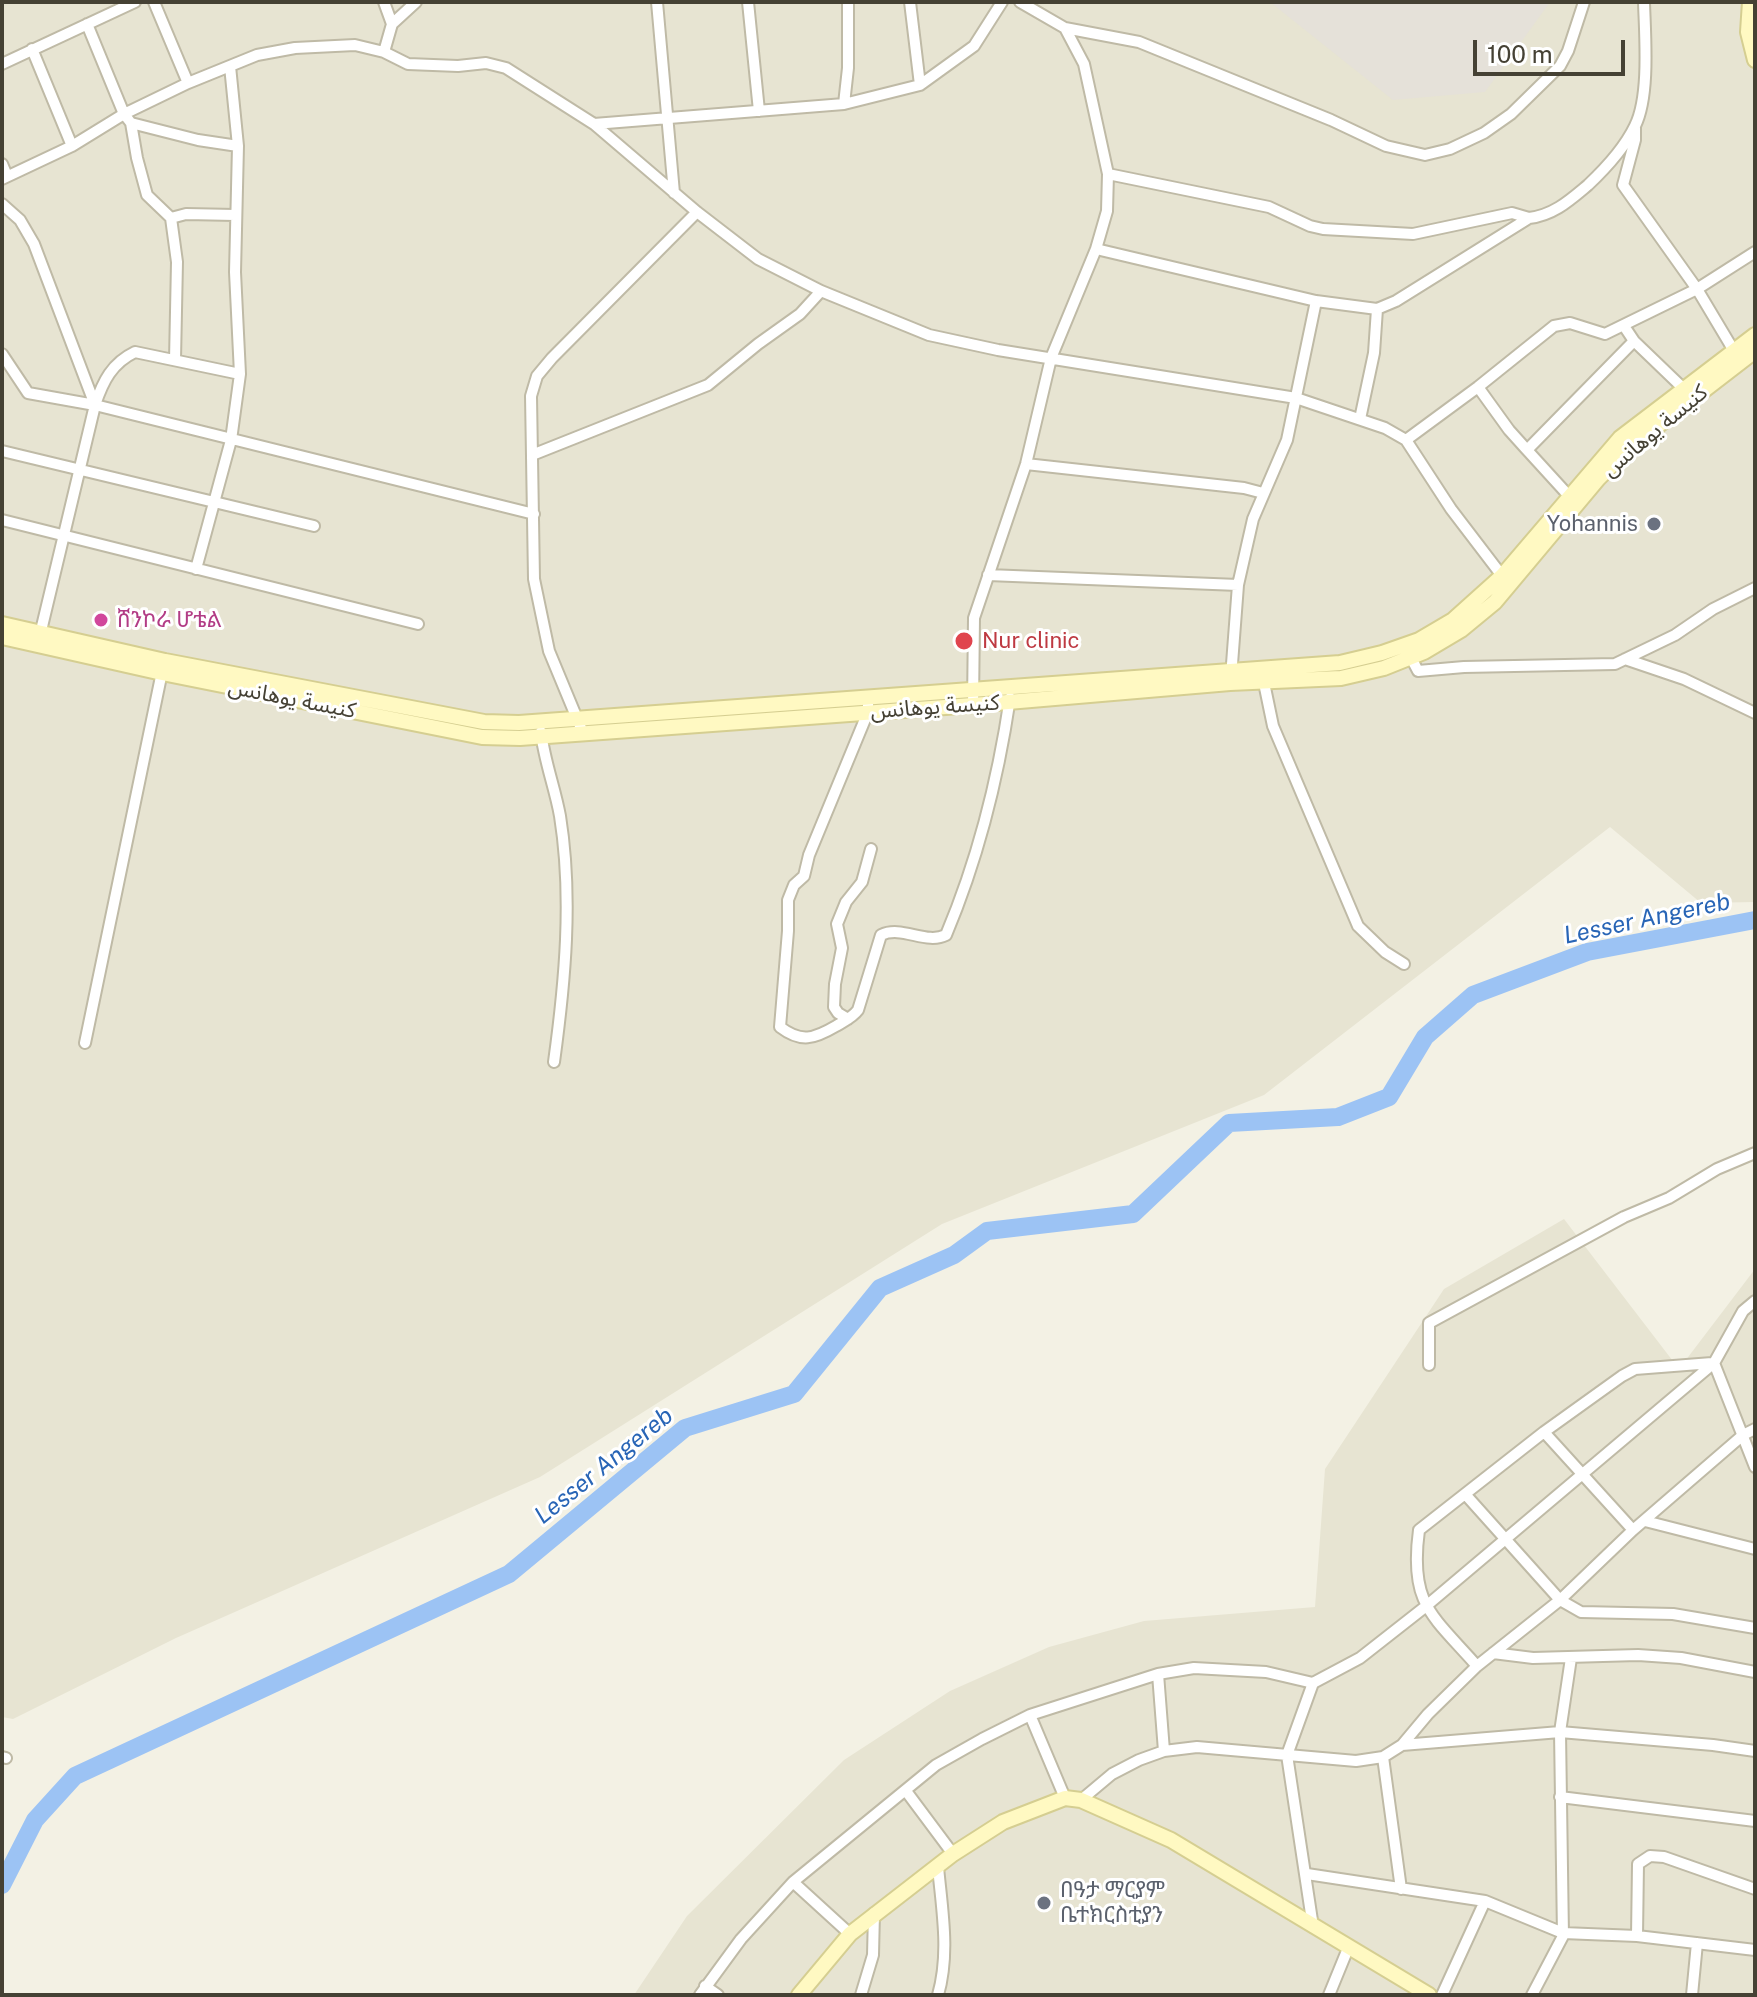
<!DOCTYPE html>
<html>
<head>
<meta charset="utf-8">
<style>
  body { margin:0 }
  #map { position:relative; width:1757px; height:1997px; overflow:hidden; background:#f3f1e4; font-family:"Public Sans",sans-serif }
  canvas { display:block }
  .frame { position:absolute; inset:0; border:4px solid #454134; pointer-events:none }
  .scale { position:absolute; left:1473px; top:40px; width:152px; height:36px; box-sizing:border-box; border:4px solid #454134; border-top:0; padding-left:10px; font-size:24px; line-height:28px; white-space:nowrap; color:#454134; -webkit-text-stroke:6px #fff; paint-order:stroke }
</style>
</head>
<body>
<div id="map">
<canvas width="1757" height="1997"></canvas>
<div class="frame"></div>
<div class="scale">100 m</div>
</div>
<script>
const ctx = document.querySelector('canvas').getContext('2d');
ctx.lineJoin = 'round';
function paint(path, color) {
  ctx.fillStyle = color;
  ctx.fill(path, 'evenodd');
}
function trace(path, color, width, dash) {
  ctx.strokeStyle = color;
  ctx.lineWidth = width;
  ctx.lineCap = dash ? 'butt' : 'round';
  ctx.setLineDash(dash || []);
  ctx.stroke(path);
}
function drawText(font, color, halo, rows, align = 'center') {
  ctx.font = font + ' "Public Sans","Noto Sans Arabic","Noto Sans Ethiopic",sans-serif';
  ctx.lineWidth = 6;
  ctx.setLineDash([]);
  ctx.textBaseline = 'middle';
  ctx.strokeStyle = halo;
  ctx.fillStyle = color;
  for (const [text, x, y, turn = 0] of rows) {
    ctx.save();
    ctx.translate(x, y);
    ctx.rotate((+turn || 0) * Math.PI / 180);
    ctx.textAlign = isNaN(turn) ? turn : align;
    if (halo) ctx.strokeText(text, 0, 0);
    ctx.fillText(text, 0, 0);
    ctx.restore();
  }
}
paint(new Path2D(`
  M2,2H1755V902L1701,903L1610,827L1264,1095L942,1224L540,1477L176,1638L13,1719L2,1717Z
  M1564,1219L1679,1369L1755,1269V1995H634L687,1916L844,1760L950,1691L1049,1647L1144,1621L1315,1607L1325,1469L1444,1289Z`), '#e7e4d2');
paint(new Path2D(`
  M1270,2H1550L1485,92L1393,100Z`), '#e5e1d9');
trace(new Path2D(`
  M2,1885L35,1820L75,1776L509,1574L685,1428L794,1394L880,1288L954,1255L987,1231L1133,1214L1229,1123L1338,1117L1389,1097L1425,1037L1473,995L1587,952L1755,920`), '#9cc3f4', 18);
const street = new Path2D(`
  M154,2L188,83
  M657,2L674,193
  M748,2L759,111
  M910,2L920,85
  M1020,2L1065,28L1139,42L1331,120L1386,146L1425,155L1450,149L1484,133L1511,114L1560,66L1568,51L1584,2
  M87,24L124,114L131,123L198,140L238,146
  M392,24L416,2
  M32,49L72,146
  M384,52L392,24L384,2
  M2,64L135,2
  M844,104L848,68V2
  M131,123L137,158L147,195L171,218
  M594,124L844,104L920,85L974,46L1002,2
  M1635,128V140L1623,185L1697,289L1737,356
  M2,164L7,176
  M1108,174L1269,207L1310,226L1323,229L1413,234L1512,213L1529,218
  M2,179L72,146L124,114L188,83L257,55L295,48L355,45L384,52L408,64L458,66L486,63L506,68L594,124L697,212L758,259L821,291L929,335L998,350L1296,398L1385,428L1406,440L1451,509L1506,581
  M2,204L20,220L34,244L95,405
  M1096,249L1316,301L1377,309L1396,301L1529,218C1554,215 1570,200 1588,185C1606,168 1624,149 1635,126C1650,96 1645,36 1644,2
  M1624,326L1634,341L1686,391
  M2,354L28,393L95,405L534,514
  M175,360L177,262L171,218L186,214L235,215
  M1478,387L1509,430L1527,450L1634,341
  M1360,419L1374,353L1377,309
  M1406,440L1478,387L1554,326L1570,323L1605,334L1697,289L1755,252
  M1527,450L1569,496
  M2,451L314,526
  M532,455L708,385L758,344L800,314L821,291
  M1026,464L1244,488L1263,493
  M2,520L418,624
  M196,569L231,440L240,374L235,272L238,146L230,66
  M988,575L1238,585
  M39,639L95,405C103,381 112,363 135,352L240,374
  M1408,652L1418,671L1464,667L1615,664L1675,635L1713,609L1755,588
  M1625,659L1684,679L1755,713
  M1231,677L1238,585L1253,519L1287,440L1316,301
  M1263,678L1273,726L1358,926L1385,952L1404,964
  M868,697V712L809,855L804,876L794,885L788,900V931L780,1027C801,1043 814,1039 836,1026C844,1021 852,1018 858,1010L881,935C902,925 926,945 946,935C978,859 998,779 1010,698
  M973,705L974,618L1026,464L1051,358L1096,249L1107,211L1108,174L1084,64L1065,28
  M541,732C544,760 555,788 560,816C573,897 565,982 554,1062
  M583,733L549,651L534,579L531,396L537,376L552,358L697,212
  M848,1019L838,1013L834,1007L835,984L842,948L837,924L846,902L862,882L871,849
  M85,1043L163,667
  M1714,1363L1755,1467
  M1429,1365V1323L1624,1217L1669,1198L1717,1169L1755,1153
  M1544,1432L1633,1530
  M1465,1494L1560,1600L1581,1612L1673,1614L1755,1628
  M1645,1521L1755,1549
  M1493,1653L1533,1658L1638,1655L1681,1658L1755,1672
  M1477,1666C1432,1615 1409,1604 1419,1530L1544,1432L1622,1376L1635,1369L1712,1363
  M1158,1674L1164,1751
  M1030,1715L1065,1798
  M1402,1745L1560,1732L1713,1745L1755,1751
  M2,1757L6,1758
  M1383,1757L1401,1889
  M906,1791L953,1854
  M1560,1797L1755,1821
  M1081,1800L1112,1774L1139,1760L1164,1751L1197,1747L1356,1761L1383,1757L1402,1745L1428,1714L1477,1666L1560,1600L1633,1530L1743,1435L1755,1429
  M1307,1874L1485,1901L1563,1933L1637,1936L1755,1950
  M793,1882L850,1934
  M1313,1927L1287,1755L1313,1683L1360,1658L1425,1607L1714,1363L1743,1311L1755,1301
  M1637,1936L1638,1864L1650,1856L1664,1857L1755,1889
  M705,1986L718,1995
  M700,1995L741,1939L793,1882L936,1765L982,1739L1030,1715L1158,1674L1194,1668L1266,1672L1313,1683
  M861,1995L873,1955L874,1913
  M938,1995C950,1953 942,1910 938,1867
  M1329,1995L1349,1946
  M1442,1995L1485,1901
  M1532,1995L1563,1936L1560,1732L1571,1658
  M1692,1995L1697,1943`);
const secondary = new Path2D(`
  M1750,2L1748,32L1755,60
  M2,624L165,661L484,722L519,723L1340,663L1382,653L1419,640L1453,620L1502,576L1620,438L1755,335
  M2,637L162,673L482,737L520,738L973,705L1230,683L1341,678L1384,668L1424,652L1461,630L1495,602L1598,479L1629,448L1755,351
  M799,1995L850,1934L953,1854L1003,1822L1065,1798L1081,1800L1171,1840L1429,1995`);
trace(street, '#bfbaa6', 14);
trace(secondary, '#d5ce91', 18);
trace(street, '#fff', 10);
trace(secondary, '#fff9c2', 14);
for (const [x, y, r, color] of [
  [1654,524,8,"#6b7280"],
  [101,620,8,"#d1479c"],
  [964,641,10,"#e0444e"],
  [1044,1903,8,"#6b7280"]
]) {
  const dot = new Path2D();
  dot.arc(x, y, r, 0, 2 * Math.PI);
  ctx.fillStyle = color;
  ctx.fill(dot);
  trace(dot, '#fff', 3);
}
drawText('22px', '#454134', '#fff', [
  ["كنيسة يوهانس",1655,431,-40],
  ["كنيسة يوهانس",292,699,11],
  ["كنيسة يوهانس",935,707,-4]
]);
drawText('22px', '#5b616d', '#fff', [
  ["Yohannis",1638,524],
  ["በዓታ ማርያም",1060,1890,"left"],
  ["ቤተክርስቲያን",1060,1915,"left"]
], 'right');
drawText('22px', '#b23c85', '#fff', [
  ["ሸንኮራ ሆቴል",117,620]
], 'left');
drawText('22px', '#be3a42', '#fff', [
  ["Nur clinic",982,641]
], 'left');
drawText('italic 24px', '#2865b6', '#fff', [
  ["Lesser Angereb",1647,919,-12],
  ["Lesser Angereb",604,1466,-39]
]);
</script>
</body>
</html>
